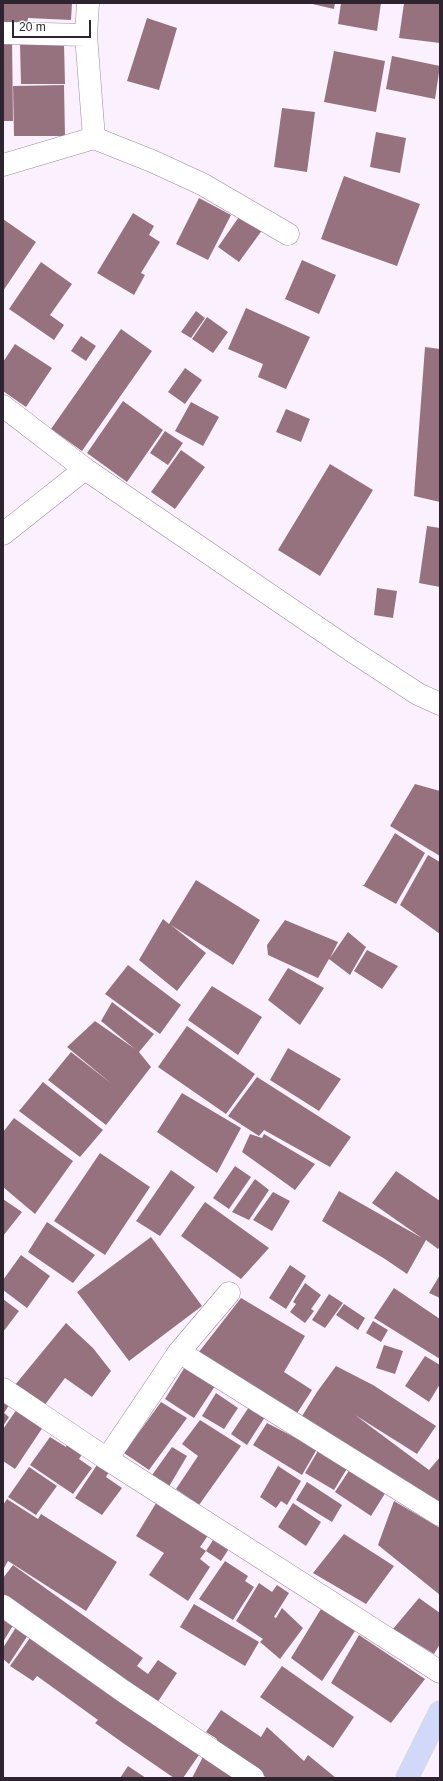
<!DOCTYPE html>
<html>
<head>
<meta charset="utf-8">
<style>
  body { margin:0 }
  #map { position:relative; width:443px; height:1781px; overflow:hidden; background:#fbf1fe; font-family:Helvetica,sans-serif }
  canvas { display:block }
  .frame { position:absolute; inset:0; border:4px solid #2d242f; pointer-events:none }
  .scale { position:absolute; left:12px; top:20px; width:79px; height:18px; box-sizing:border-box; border:2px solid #2d242f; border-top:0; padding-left:5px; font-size:12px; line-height:14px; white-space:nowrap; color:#2d242f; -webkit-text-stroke:3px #fff; paint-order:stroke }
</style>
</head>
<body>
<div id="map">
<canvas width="443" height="1781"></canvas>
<div class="frame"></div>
<div class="scale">20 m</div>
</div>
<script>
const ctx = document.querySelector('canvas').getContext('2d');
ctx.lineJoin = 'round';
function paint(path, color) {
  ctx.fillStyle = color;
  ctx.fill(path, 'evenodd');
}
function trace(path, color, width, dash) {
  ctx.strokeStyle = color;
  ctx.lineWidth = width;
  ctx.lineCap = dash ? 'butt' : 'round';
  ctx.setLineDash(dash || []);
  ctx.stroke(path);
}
paint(new Path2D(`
  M3,3H72L71,20L28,18L27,25L3,24Z
  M308,3H335L334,9Z
  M341,3H381L377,31L338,24Z
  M404,3H440V43L399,38Z
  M147,18L177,28L159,90L127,81Z
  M3,37H12L13,121H3Z
  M20,44H64L65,84H21Z
  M334,51L385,61L376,112L324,102Z
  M392,56L440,66L435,99L386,89Z
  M64,85L65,136H14L13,86Z
  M282,108L315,112L307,172L274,167Z
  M376,132L406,138L400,173L370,167Z
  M344,176L420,204L397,266L321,239Z
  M199,198L231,215L208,260L176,244Z
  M133,213L154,226L149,235L160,242L141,273L145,275L134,295L97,273Z
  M241,214L263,229L239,262L218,247Z
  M3,219L36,242L3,291Z
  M302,260L336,275L319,314L285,299Z
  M41,262L72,284L50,315L64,325L54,340L9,309Z
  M246,308L310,337L286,389L258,377L263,364L228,349Z
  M196,311L205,318L191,338L181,332Z
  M207,317L228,332L213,353L192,339Z
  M121,329L152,351L82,451L51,429Z
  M81,336L96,346L86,361L71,351Z
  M15,344L52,368L26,407L3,391V362Z
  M425,347L440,349V502L414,496Z
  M185,368L202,380L185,404L168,392Z
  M123,401L163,430L127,482L87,453Z
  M191,402L219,417L203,446L175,431Z
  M286,409L310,419L301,442L276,432Z
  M165,431L183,443L168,465L150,453Z
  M181,450L205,467L175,509L151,492Z
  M330,464L373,490L320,576L278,550Z
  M427,526L440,528V587L419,583Z
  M377,588L397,591L393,618L374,615Z
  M415,784L440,791V856L390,826Z
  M395,833L425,853L396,904L362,885H364Z
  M428,855L440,862V934L400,905Z
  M196,880L260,920L233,965L171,925L206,953L177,991L139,960L163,919L169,924Z
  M285,920L338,942L330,958L348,932L366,947L350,975L329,959L318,978L268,955L267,945Z
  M367,950L398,966L382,989L354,971Z
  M128,965L181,1005L160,1034L105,994Z
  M288,968L324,988L300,1025L268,1000Z
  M212,986L262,1017L238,1055L188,1020Z
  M112,1002L154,1034L139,1052L151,1067L106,1125L48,1080L71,1052L112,1084L67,1047L95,1021L135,1049L101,1021Z
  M187,1026L255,1074L226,1114L158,1067Z
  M288,1048L341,1079L319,1111L270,1080Z
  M257,1077L351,1137L330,1167L264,1130L259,1136L228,1116Z
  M43,1082L103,1130L80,1157L19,1111Z
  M182,1093L241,1128L217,1173L157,1132Z
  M14,1118L73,1161L35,1214L3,1187V1132Z
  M250,1134L262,1138L264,1134L315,1164L295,1190L242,1152Z
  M100,1153L150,1187L105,1255L54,1221Z
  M235,1166L251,1177L229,1209L213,1198Z
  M171,1170L195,1187L160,1236L136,1221Z
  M396,1171L440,1201V1246L438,1249L426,1240L407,1274L385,1259L322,1221L339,1191L422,1238L372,1203Z
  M255,1179L269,1190L249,1220L232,1212Z
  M273,1192L290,1201L272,1231L253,1220Z
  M3,1199L22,1212L3,1236Z
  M205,1202L269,1248L241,1279L181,1236Z
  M47,1222L95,1255L73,1283L28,1252Z
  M151,1237L202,1306L129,1361L77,1292Z
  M21,1255L50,1276L27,1308L3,1290V1280Z
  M290,1265L306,1276L286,1309L269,1298Z
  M440,1275V1298L429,1293Z
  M305,1283L321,1295L311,1309L314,1311L305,1323L290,1312L296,1304L293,1302Z
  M394,1288L440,1319V1359L374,1318Z
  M329,1294L343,1303L325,1328L312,1320Z
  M241,1298L305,1336L284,1372L312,1390L294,1418L195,1357Z
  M3,1299L19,1311L3,1332Z
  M344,1304L365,1318L358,1330L336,1315Z
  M373,1321L388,1330L381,1342L366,1333Z
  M66,1323L93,1348L111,1371L92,1397L65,1378L44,1406L15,1385Z
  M384,1345L403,1351L395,1374L376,1368Z
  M425,1356L440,1365V1384L429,1402L405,1386Z
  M188,1362L219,1380L194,1418L165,1399Z
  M336,1366L373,1385L436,1426L417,1454L355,1415L429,1470L440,1457V1511L299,1421L317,1392Z
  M216,1393L238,1408L224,1429L202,1416Z
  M3,1400L9,1405L4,1413L9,1417L3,1426Z
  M161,1402L187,1418L149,1470L124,1453Z
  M249,1407L265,1417L247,1445L231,1434Z
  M17,1409L43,1427L15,1469L3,1461V1429Z
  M200,1420L241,1446L199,1505L176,1489L198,1456L182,1444Z
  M267,1423L317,1449L302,1475L253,1445Z
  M50,1437L66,1447L68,1441L84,1451L79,1459L92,1468L73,1494L30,1465Z
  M172,1447L187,1456L167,1490L150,1478Z
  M319,1449L348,1467L334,1490L305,1473Z
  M99,1462L110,1470L106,1477L122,1488L102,1515L75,1498Z
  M278,1466L301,1481L287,1505L281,1501L276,1508L260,1497Z
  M352,1466L389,1487L371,1516L335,1492Z
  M29,1467L57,1486L36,1515L8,1497Z
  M307,1482L342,1505L332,1522L296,1500Z
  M7,1499L38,1519L41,1514L117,1562L86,1611L8,1561L3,1570V1505Z
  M158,1500L209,1534L200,1547L206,1551L200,1559L210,1567L188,1601L149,1575L164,1553L136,1536Z
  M394,1501L440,1528V1595L378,1545Z
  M293,1503L321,1522L306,1546L278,1527Z
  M344,1534L394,1566L366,1604L313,1573Z
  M215,1537L230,1547L221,1561L206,1551Z
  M225,1561L248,1576L245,1581L254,1587L233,1620L199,1599Z
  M13,1565L143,1658L137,1666L148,1674L158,1660L177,1673L155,1706L3,1597V1578Z
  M259,1583L272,1592L277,1585L289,1593L274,1617L276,1618L282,1608L303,1628L280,1659L260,1642L263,1639L236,1621Z
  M419,1598L440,1613V1644L434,1654L393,1629Z
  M194,1604L259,1642L245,1666L180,1627Z
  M321,1609L355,1631L322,1681L291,1658Z
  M3,1614L15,1622L3,1642Z
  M18,1624L30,1632L9,1664L3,1659V1648Z
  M32,1635L201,1752L183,1778H174L123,1743L95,1723L98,1720L37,1676L33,1681L10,1666Z
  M359,1635L425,1679L391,1723L331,1683Z
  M282,1666L354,1717L333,1748L260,1697Z
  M221,1710L261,1737L267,1727L304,1761L308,1755L336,1778H267L215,1743L217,1739L206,1732Z
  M205,1753L235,1774L232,1778H192Z
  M128,1766L146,1778H120Z`), '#96727e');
const minor = new Path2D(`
  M3,33L86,35
  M94,138L152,161L202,184L288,234
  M3,165L94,138L86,35L88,3
  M3,406L85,469L352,651L418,694L440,704
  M3,534L85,469
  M179,1352L440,1515
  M3,1389L107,1459L440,1672
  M107,1459L179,1352L229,1293
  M3,1606L123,1691L253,1778`);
const major = new Path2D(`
  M407,1778L440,1712`);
trace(minor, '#9e88a4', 23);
trace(major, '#d5d3d5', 23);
trace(minor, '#fff', 22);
trace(major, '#d2d8f9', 22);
</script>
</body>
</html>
